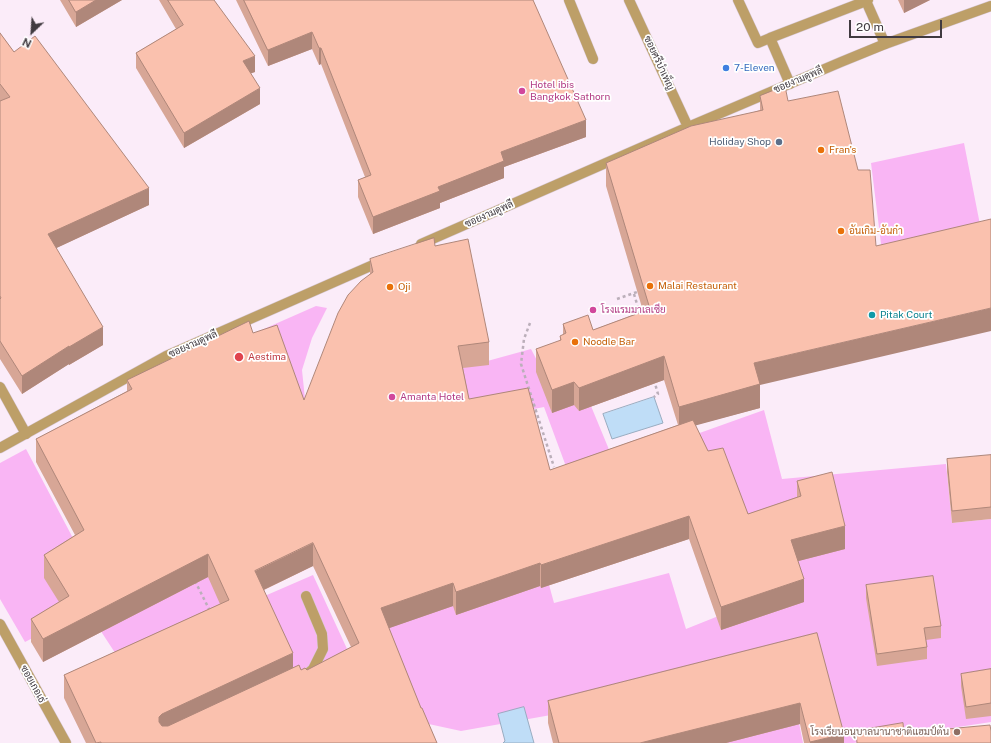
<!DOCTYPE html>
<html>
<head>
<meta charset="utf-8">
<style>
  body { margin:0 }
  #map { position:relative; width:991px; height:743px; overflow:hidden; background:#fbecf9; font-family:"Public Sans",sans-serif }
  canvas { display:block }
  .north { position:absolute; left:12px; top:12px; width:40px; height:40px; -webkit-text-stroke:3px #fff; paint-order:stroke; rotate:205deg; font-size:11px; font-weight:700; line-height:16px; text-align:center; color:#403a40 }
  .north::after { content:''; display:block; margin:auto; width:14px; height:18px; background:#403a40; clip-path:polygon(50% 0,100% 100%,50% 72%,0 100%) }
  .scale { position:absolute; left:849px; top:20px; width:93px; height:18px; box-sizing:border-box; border:2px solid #403a40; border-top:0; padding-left:5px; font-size:12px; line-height:14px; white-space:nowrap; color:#403a40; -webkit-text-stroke:3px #fff; paint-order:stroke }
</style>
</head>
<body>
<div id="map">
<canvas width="991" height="743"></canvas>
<div class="north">N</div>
<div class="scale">20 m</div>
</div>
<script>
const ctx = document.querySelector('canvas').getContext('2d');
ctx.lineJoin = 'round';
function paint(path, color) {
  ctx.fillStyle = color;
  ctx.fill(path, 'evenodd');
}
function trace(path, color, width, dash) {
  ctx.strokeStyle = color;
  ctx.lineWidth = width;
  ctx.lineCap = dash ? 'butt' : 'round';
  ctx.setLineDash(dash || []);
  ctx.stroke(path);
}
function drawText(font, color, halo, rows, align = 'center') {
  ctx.font = font + ' "Public Sans",Sarabun,sans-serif';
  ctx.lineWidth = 3.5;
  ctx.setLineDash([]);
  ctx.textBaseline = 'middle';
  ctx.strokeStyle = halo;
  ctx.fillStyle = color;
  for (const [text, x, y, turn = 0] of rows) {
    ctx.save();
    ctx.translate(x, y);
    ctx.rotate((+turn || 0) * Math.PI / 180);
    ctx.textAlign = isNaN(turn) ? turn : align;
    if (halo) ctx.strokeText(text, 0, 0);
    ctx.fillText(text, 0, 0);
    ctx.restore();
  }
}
paint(new Path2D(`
  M964,143L983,240L883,260L871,163Z
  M316,306L327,308L312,338L302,370L306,409L536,537L554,603L669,573L686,629L721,615L680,440L764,410L782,479L946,464L952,523L991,519V722L853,743H825L804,670L461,731L424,723L216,350Z
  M531,349L544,374L586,394L615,464L571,480L544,407L473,421L462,368Z
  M127,403L227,612L123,665L87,610L25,642L0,599V463L26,449L114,616Z
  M313,575L354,664L302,689L260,598Z
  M799,723L803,743H724Z`), '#f9b5f4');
const water = new Path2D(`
  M654,397L663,423L612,439L603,414Z
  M524,707L534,743H503L505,741L498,714Z`);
paint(water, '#bfddf7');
trace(water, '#99acc0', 1);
const service = new Path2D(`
  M569,0L593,59
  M738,0L758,43L770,38L790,84
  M868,0L866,1L885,44
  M770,38L866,1
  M0,387L26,434`);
const minor = new Path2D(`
  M0,624L66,743
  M306,675L313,669L323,649L322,634L306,596`);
const tertiary = new Path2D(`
  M629,0L688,127
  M421,244L688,127L841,62L885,44L991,6
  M0,448L166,356L382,261`);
trace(service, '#d6c8d4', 11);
trace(minor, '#d6c8d4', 11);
trace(tertiary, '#d6c8d4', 11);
trace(new Path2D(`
  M634,294L640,314
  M617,299L637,292
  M530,323L524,339L521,364L554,467
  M654,380L658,394L654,397
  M195,581L210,611`), '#bbafba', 2.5, [3, 3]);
trace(service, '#bd9f68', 10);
trace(minor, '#bd9f68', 10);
trace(tertiary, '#bd9f68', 10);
paint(new Path2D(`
  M60,0H122L76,27Z
  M159,0H214L255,72L251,73L260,104L184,148L136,68V53L176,29Z
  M236,0H533L586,137L504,167V178L440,203V208L373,234L358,197V180L365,177L321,64L319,65L312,49L268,66Z
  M898,0H930L904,13Z
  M0,33L14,52L149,205L56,248L103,345L69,365V364L22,394L0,359Z
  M785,86L760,385V408L695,425L708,451L748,514L797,497V481L845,549L798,561L804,602L721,630L689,539L541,588L540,586L456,615L453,606L389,628L421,708L437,743H86L64,698V675L220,604L208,577L43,662L31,642V619L59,602L44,578V555L75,535L36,462V439L127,391V380L253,333L304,400L370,274V259L435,246L489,342V365L463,368L469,399L550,470L678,425L664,380L579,411L574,405L552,413L536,372V349L560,341V336L563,335V324L593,330L643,311L606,186V163L760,110V96ZM313,566L351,647L307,670H301L293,667L264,590Z
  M991,455V519L952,523L947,472V459Z
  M866,585L941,626V638L926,640L927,647V659L877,666L866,598Z
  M817,633L844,743H804L800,724L726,743H553L548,723V701Z
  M991,669V716L966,719L961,686V674Z`), '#d7a696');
paint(new Path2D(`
  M96,0H122L76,27V12Z
  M904,0H930L904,13Z
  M312,32V49L268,66V50Z
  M319,48H321V64L319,65Z
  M255,56V72L243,76V61Z
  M260,88V104L184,148V133Z
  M586,120V137L504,167V178L440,203V208L373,234V217L438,187L501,152Z
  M149,188V205L48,252V234Z
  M991,308V331L760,385V408L679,430V407L754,363Z
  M103,327V345L69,365V347Z
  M69,346V364L22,394V376Z
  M664,356V380L579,411V388Z
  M574,382V405L552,413V390Z
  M689,516V539L541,588V565Z
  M845,526V549L791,563V540Z
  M313,543V566L255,594V571Z
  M208,554V577L43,662V639Z
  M540,563V586L456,615V592Z
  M804,579V602L721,630V607Z
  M453,583V606L381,631V608Z
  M293,653V676L162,737L159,722V717L162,714Z
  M800,703V724L726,743H640Z
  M844,734V743H810V742Z`), '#af877a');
const building = new Path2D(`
  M69,0H96L76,12Z
  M168,0H214L255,56L243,61L260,88L184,133L136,53L183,25Z
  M244,0H533L586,120L501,152L504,161L438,187L440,191L373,217L358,180L371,175L321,48H319L312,32L268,50Z
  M0,33L14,52L35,36L149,188L48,234L103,327L69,347V346L22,376L0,341V299L1,298L0,296V101L10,97L0,84Z
  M785,86L788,101L838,91L858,170H870L876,246L991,219V308L754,363L760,384L679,407L664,356L579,388L574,382L552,390L536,349L561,340L560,336L566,333L563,324L588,315L593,330L650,309L606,163L691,126L763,110L760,96Z
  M434,238L435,246L468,239L489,342L458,346L469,399L528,388L550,470L693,420L708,451L723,448L748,514L801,496L797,481L832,472L845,526L791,540L804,579L721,607L689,516L541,565L540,563L456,592L453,583L381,608L421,708H422L437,743H101V742L96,743L64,675L229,600L208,554L43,639L31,619L69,596L44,555L84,530L36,439L132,389L127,380L249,321L253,333L277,325L304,400L338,313L348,295L361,281L373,272L370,259ZM313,543L359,643L307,670L305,668L301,670L299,665L168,726H162L159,722V717L162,714L293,653L255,571Z
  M991,455V507L952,511L947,459Z
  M933,576L941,626L924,628L927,647L877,654L866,585Z
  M817,633L844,734L810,742L800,703L640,743H559L548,701Z
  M991,669V703L966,707L961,674Z
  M903,723L904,733L990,725L991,731V743H857L856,731Z`);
paint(building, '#fac1ae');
trace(building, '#af877a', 1);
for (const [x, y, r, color] of [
  [726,68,4,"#3f7fe0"],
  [522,91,4,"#d1479c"],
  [779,142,4,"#5c6f8a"],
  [821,150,4,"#e8710a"],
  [841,231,4,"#e8710a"],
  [650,286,4,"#e8710a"],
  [390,287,4,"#e8710a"],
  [593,310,4,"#d1479c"],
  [872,315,4,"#0f9aa8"],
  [575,342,4,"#e8710a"],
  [239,357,5,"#e0444e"],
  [392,397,4,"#d1479c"],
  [957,732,4,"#8d6e63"]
]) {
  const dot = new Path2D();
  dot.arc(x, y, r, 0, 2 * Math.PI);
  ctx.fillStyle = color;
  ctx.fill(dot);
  trace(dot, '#fff', 1.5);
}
drawText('10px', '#403a40', '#fff', [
  ["ซอยศรีบำเพ็ญ",659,63,65],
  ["ซอยงามดูพลี",798,80,-23],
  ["ซอยงามดูพลี",489,214,-24],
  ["ซอยงามดูพลี",193,344,-24],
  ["ซอยเกอเธ่",33,684,61]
]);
drawText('10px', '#366cbe', '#fff', [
  ["7-Eleven",734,68]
], 'left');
drawText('10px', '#b23c85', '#fff', [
  ["Hotel ibis",530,85],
  ["Bangkok Sathorn",530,97],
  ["โรงแรมมาเลเซีย",601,310],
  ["Amanta Hotel",400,397]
], 'left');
drawText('10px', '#4e5e75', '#fff', [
  ["Holiday Shop",771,142]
], 'right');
drawText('10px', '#c56008', '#fff', [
  ["Fran's",829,150],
  ["อันเกิม-อันก๋า",849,231],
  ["Malai Restaurant",658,286],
  ["Oji",398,287],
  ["Noodle Bar",583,342]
], 'left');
drawText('10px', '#0d838f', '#fff', [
  ["Pitak Court",880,315]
], 'left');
drawText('10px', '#be3a42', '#fff', [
  ["Aestima",248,357]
], 'left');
drawText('10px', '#785e54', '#fff', [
  ["โรงเรียนอนุบาลนานาชาติแฮมป์ตัน",949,732]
], 'right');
</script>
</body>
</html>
